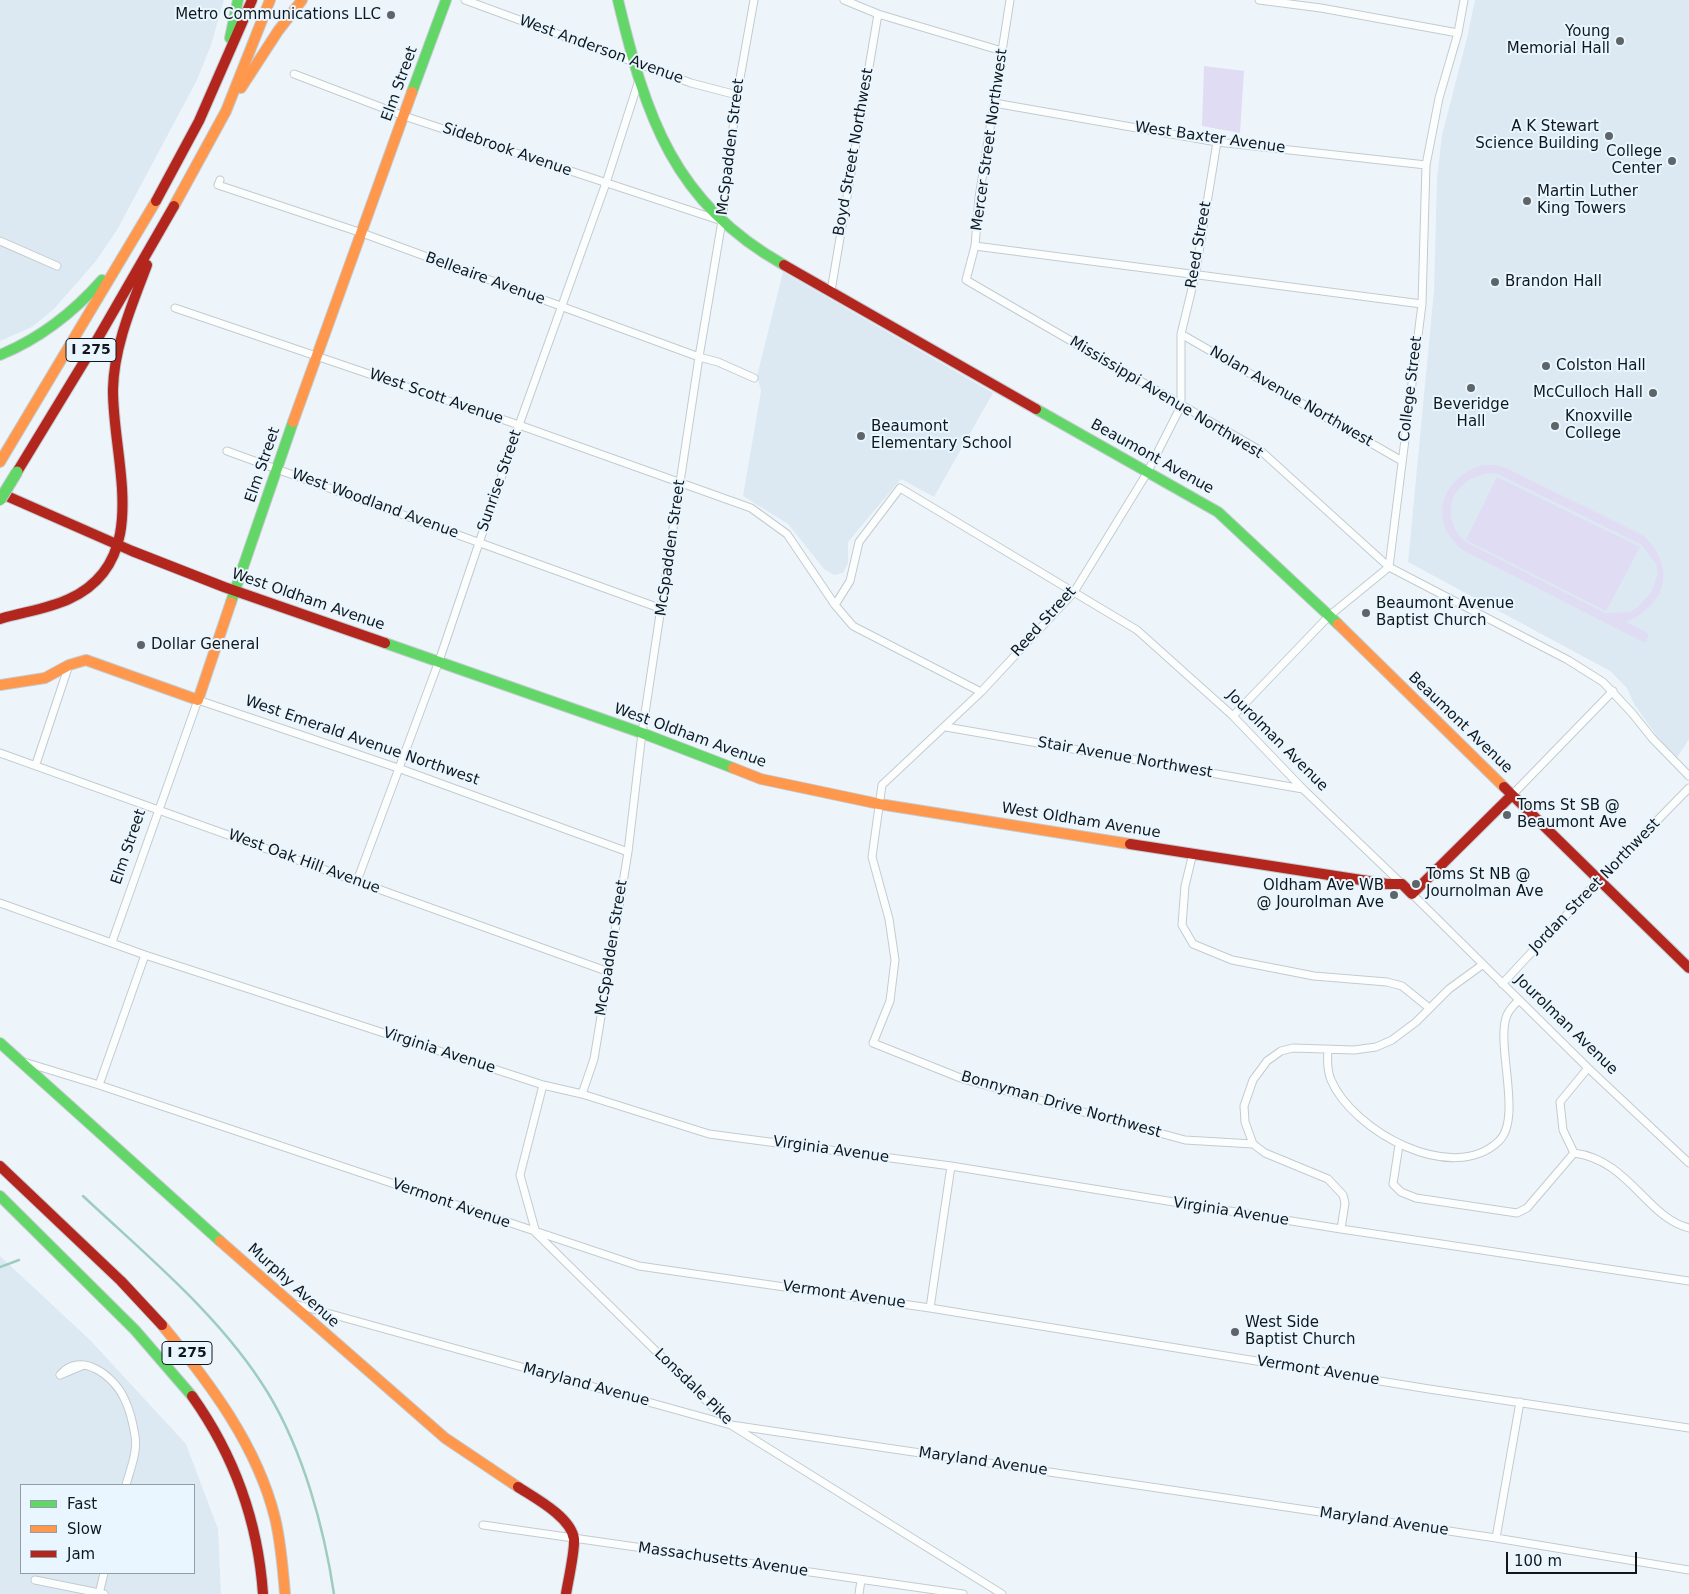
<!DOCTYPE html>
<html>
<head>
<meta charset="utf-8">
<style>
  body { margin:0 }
  #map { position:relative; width:1689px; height:1594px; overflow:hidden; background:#eef5fa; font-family:"DejaVu Sans",sans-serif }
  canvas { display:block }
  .legend { position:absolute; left:20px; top:1484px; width:175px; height:90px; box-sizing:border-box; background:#e9f6ff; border:1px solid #929da5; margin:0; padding:6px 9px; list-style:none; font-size:15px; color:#10181d }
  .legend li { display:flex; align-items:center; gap:10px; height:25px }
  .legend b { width:25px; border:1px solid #929da5 }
  .scale { position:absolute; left:1506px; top:1552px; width:131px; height:22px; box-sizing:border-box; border:2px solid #10181d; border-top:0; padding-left:6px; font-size:15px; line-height:18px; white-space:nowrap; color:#10181d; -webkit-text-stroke:4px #e9f6ff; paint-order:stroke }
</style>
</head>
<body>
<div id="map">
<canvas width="1689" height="1594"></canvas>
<ul class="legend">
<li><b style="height:6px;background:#63d668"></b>Fast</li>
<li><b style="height:6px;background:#ff974d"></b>Slow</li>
<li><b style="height:6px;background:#b3261e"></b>Jam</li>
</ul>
<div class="scale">100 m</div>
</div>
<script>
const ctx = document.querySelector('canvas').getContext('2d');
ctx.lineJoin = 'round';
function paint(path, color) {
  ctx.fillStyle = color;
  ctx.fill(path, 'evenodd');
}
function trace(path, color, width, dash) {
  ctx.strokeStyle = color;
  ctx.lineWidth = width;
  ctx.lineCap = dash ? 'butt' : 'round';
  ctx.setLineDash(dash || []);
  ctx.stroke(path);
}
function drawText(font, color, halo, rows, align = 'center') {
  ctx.font = font + ' "DejaVu Sans",sans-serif';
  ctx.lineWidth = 4;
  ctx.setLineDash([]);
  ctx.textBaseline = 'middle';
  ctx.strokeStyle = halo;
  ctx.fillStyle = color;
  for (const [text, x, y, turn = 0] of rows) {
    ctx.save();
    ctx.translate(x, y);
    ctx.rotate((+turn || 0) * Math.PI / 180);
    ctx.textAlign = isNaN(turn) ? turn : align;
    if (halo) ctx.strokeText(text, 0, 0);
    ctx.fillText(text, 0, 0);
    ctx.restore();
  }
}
paint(new Path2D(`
  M0,0H224L211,45L197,80L117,230L96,261L54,309L32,327L0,341Z
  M1475,0H1689V739L1677,758L1656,735L1634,704L1627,688L1610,671L1408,562L1434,290L1437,178L1442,135L1467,38Z
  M783,272L993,393L934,497L901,479L848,542V563L843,573L834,575L824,569L788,524L743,496L761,391L757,376Z
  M0,1256L90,1340L186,1444L218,1529L221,1594H0ZM21,1485H194V1573H21Z`), '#dce9f2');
paint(new Path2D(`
  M1204,66L1244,71L1240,133L1202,126Z
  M1483,465H1496L1508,469L1644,536C1677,569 1666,604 1626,622L1649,634L1645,643L1461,549C1428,518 1441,478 1483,465ZM1489,473L1498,474L1642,545L1656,564L1658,573L1652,591L1638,607L1630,612L1605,613L1464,541C1438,513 1452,479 1489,473Z
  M1497,477L1640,547L1606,611L1466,540Z`), '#e0dcf3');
trace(new Path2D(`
  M83,1196C147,1256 222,1317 268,1393C303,1451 324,1527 334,1594
  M0,1267L19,1260`), '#9dcdbf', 2.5);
const street = new Path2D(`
  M465,0L691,83L737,95
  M844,0L878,14L1002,51
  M1010,0L979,198L975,246L966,280L1261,451L1389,567L1568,660L1603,682L1632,713L1652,738L1689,776
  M1259,0L1321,8L1458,33
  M294,74L404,116L719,220
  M994,103L1217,142L1426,165
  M1217,142L1195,276L1181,334V406L1147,473L1074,592L981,692L882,785L872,857L889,919L895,960L890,1001L873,1043L963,1079L1185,1140L1253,1144
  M220,180L218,185L362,233L699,357L718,362L754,378
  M0,241L57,266
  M975,246L1422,304
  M831,291L878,14
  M175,308L519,425L751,508L787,534L835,605L853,626L981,692
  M1181,334L1402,461
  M227,451L662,609
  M835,605L850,581L859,542L900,488L1137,630L1233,716L1303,789L1402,884
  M1233,716L1329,616L1389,567L1422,304L1426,165L1439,98L1458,33L1464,0
  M946,727L1303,789
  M0,753L609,972
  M36,764L69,665
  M1512,795L1613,691
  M1193,853L1185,886L1182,925L1193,944L1232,960L1314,976L1387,982L1402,986L1428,1007
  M357,881L439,661L519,425L606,183L639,80
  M1412,894L1588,1068L1689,1163
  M0,903L145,955L543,1085L582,1094L709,1134L951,1166L1341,1229L1689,1281
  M112,942L198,700L398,768L628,852
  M1502,984L1598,881L1689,788
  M1328,1050C1327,1061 1327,1070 1331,1080C1353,1131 1452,1186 1499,1141C1523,1118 1495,1043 1507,1015C1510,1008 1514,1005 1519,1000
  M24,1062L99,1085L639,1266L930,1308L1429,1389L1689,1428
  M1588,1068L1560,1102L1563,1130L1574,1153C1629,1160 1646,1217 1689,1228
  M99,1085L145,955
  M543,1085L520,1175L536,1233L731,1425L1002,1594
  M582,1094L594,1059L628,852L642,733L699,357L722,221L737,95L754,0
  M1399,1145L1393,1184L1401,1192L1416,1198L1517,1213L1527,1208L1574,1153
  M1341,1229L1345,1203L1343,1195L1328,1179L1265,1153L1253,1144L1245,1122L1244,1106L1253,1080L1267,1061L1281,1051L1293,1048L1354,1050L1376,1047L1392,1040L1416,1022L1449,989L1482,965
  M291,1303L731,1425L1496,1538L1689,1570
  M930,1308L951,1166
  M60,1375C80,1350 114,1376 124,1398C130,1410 133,1423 135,1436C138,1451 130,1470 126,1485
  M60,1375L84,1365
  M483,1525L963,1594
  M1496,1538L1520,1402
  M35,1580L104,1594
  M99,1594L104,1573
  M859,1594L861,1580`);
const fast = new Path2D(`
  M618,0C646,117 673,202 784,265
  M230,38L238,0
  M412,92L446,0
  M0,355C41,338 73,313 102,280
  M1036,409L1218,512L1338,624
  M231,602L293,422
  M385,643L642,733L733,768
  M0,1043L220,1241
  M0,1196L135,1330L192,1396`);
const slow = new Path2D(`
  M241,88L278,31L302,0
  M174,206L226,111L270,0
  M293,422L412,92
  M0,462L156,201
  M1338,624L1504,787
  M0,685L45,678L69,665L86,660L198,700L231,602
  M733,768L761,779L879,804L1130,844
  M220,1241L445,1438L518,1487
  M162,1325C209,1382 257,1445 275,1518C281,1543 283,1569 285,1594`);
const jam = new Path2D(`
  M156,201L199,121L252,0
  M784,265L1036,409
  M17,472L90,352L174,206
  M0,493L132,551L224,587L385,643
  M0,619C23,612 48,609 69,599C154,560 112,459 113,389C114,346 132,305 147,265
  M1504,787L1689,968
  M1130,844L1387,884H1402L1412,894L1512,795
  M0,1166L121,1281L162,1325
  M192,1396C234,1455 258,1522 263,1594
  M518,1487C535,1498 571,1517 574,1539C575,1551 568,1581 566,1594`);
trace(street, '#c3cbd0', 9);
trace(fast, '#c3cbd0', 12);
trace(slow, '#c3cbd0', 12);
trace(jam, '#c3cbd0', 12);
trace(street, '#fcfefe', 7);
trace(fast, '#63d668', 10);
trace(slow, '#ff974d', 10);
trace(jam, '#b3261e', 10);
const fastBridge = new Path2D(`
  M0,500L17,472`);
trace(fastBridge, '#c3cbd0', 13, []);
trace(fastBridge, '#63d668', 11);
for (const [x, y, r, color] of [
  [391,15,5,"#5e656a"],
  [1620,41,5,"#5e656a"],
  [1609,136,5,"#5e656a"],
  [1672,161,5,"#5e656a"],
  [1527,201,5,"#5e656a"],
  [1495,282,5,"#5e656a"],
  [1546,366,5,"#5e656a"],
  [1471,388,5,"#5e656a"],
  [1653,393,5,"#5e656a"],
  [1555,426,5,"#5e656a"],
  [861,436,5,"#5e656a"],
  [1366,613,5,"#5e656a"],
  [141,645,5,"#5e656a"],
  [1507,815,5,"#5e656a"],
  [1416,884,5,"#5e656a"],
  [1394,895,5,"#5e656a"],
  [1235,1332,5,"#5e656a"]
]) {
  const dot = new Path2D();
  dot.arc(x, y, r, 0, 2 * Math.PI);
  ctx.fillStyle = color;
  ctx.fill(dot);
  trace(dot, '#e9f6ff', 2);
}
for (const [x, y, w] of [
  [91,350,50],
  [187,1353,50]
]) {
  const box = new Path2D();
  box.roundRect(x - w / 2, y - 11.5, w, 23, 4);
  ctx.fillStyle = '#e9f6ff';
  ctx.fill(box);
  trace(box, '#10181d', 1);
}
drawText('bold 14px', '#10181d', null, [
  ["I 275",91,350],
  ["I 275",187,1353]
]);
drawText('15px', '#10181d', '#e9f6ff', [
  ["Metro Communications LLC",381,15,"right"],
  ["Young",1610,32,"right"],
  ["Memorial Hall",1610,49,"right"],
  ["A K Stewart",1599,127,"right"],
  ["Science Building",1599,144,"right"],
  ["College",1662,152,"right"],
  ["Center",1662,169,"right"],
  ["Martin Luther",1537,192],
  ["King Towers",1537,209],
  ["Brandon Hall",1505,282],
  ["Colston Hall",1556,366],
  ["McCulloch Hall",1643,393,"right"],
  ["Beveridge",1471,405,"center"],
  ["Hall",1471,422,"center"],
  ["Knoxville",1565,417],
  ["College",1565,434],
  ["Beaumont",871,427],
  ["Elementary School",871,444],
  ["Beaumont Avenue",1376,604],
  ["Baptist Church",1376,621],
  ["Dollar General",151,645],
  ["Toms St SB @",1517,806],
  ["Beaumont Ave",1517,823],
  ["Toms St NB @",1426,875],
  ["Journolman Ave",1426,892],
  ["Oldham Ave WB",1384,886,"right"],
  ["@ Jourolman Ave",1384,903,"right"],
  ["West Side",1245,1323],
  ["Baptist Church",1245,1340]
], 'left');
drawText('15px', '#10181d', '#e9f6ff', [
  ["West Anderson Avenue",601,50,20],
  ["Elm Street",400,84,-70],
  ["West Baxter Avenue",1210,138,8],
  ["Mercer Street Northwest",990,140,-82],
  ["McSpadden Street",731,147,-83],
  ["Sidebrook Avenue",507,150,19],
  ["Boyd Street Northwest",854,152,-80],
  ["Reed Street",1199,245,-80],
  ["Belleaire Avenue",485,279,20],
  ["College Street",1411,389,-83],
  ["West Scott Avenue",436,397,19],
  ["Nolan Avenue Northwest",1291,397,30],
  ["Mississippi Avenue Northwest",1166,398,31],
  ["Beaumont Avenue",1152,457,29],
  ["Elm Street",263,465,-71],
  ["Sunrise Street",500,481,-71],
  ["West Woodland Avenue",375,504,20],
  ["McSpadden Street",671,548,-82],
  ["West Oldham Avenue",308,600,19],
  ["Reed Street",1044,622,-48],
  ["Beaumont Avenue",1460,723,44],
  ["West Oldham Avenue",690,736,20],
  ["West Emerald Avenue Northwest",362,741,19],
  ["Jourolman Avenue",1277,741,45],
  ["Stair Avenue Northwest",1125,758,10],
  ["West Oldham Avenue",1081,821,9],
  ["Elm Street",129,847,-71],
  ["West Oak Hill Avenue",304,862,20],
  ["Jordan Street Northwest",1595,886,-46],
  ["McSpadden Street",612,948,-81],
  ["Jourolman Avenue",1566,1025,44],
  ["Virginia Avenue",439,1051,18],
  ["Bonnyman Drive Northwest",1061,1105,16],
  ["Virginia Avenue",831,1150,8],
  ["Vermont Avenue",451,1204,19],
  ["Virginia Avenue",1231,1212,9],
  ["Murphy Avenue",293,1286,42],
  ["Vermont Avenue",844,1295,8],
  ["Vermont Avenue",1318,1371,9],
  ["Maryland Avenue",586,1385,15],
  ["Lonsdale Pike",693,1387,44],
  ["Maryland Avenue",983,1462,8],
  ["Maryland Avenue",1384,1522,8],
  ["Massachusetts Avenue",723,1560,8]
]);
</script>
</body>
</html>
